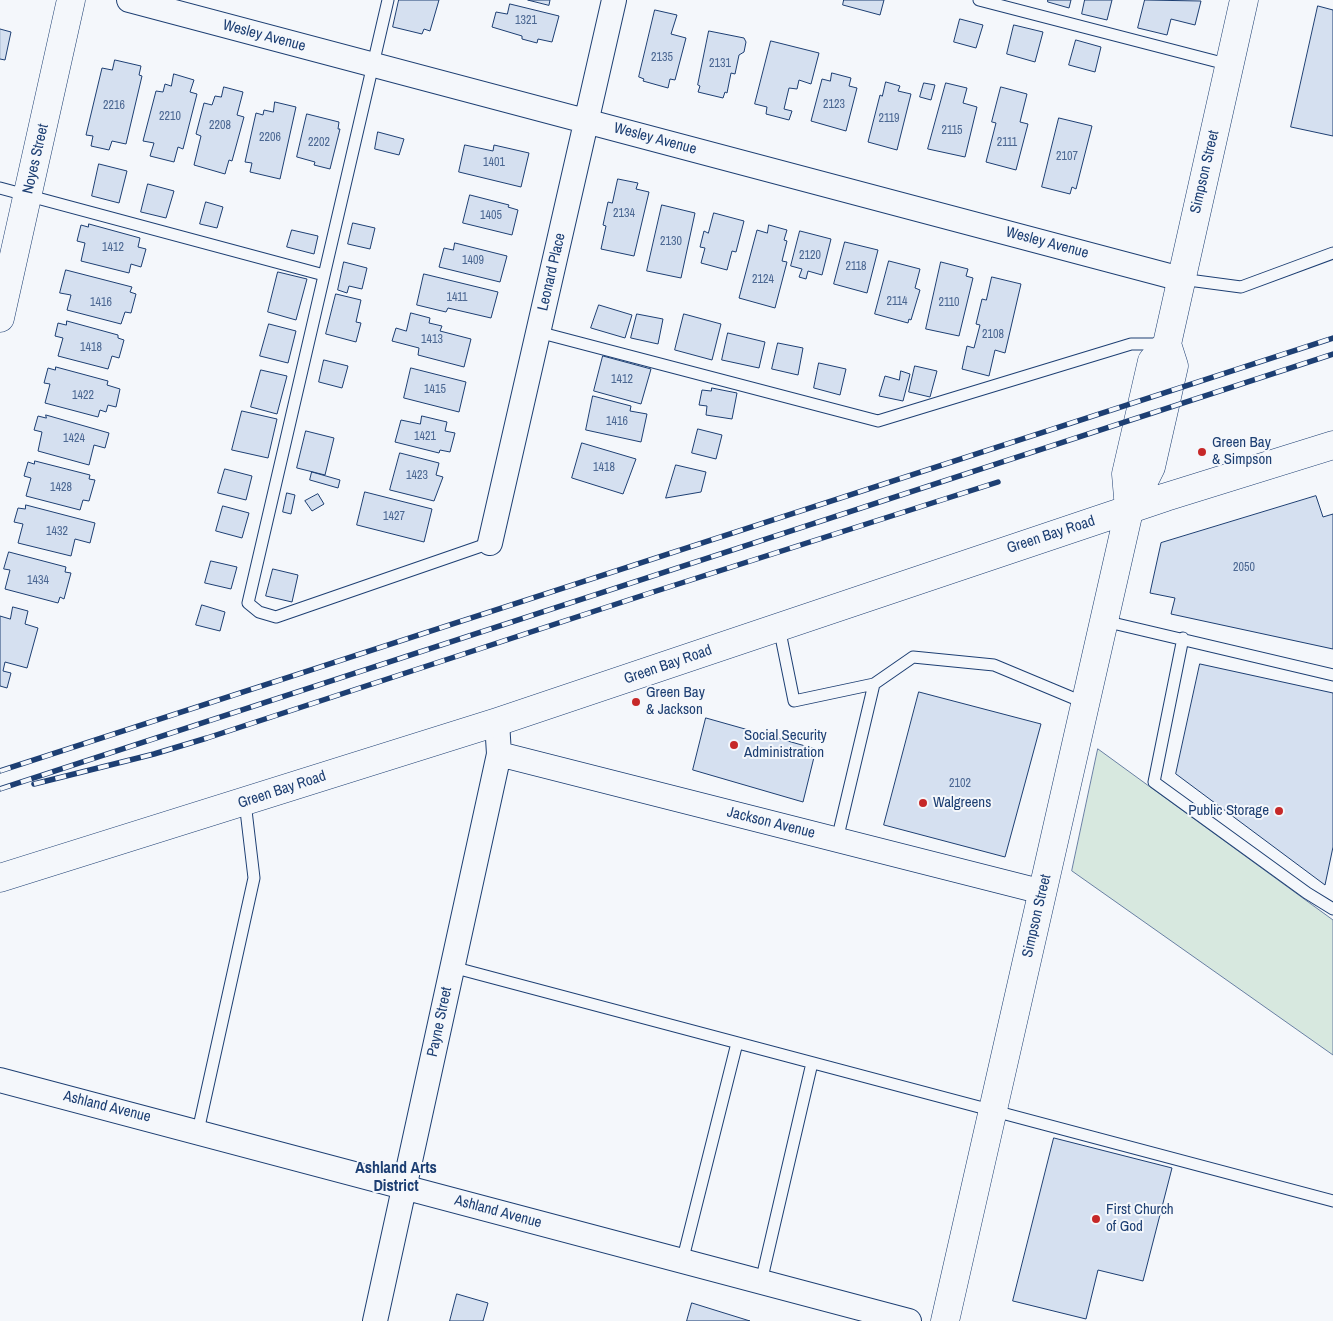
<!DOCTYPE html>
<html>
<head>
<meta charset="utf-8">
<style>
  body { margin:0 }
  canvas { display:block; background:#f4f7fb }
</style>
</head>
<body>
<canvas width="1333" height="1321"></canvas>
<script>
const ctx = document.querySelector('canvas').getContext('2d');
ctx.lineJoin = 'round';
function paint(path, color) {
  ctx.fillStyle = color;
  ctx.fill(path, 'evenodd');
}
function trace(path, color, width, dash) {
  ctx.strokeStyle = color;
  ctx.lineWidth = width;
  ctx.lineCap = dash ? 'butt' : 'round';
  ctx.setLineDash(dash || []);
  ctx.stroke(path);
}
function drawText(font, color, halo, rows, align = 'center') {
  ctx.font = font + ' "Archivo Narrow",sans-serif';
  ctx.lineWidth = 4;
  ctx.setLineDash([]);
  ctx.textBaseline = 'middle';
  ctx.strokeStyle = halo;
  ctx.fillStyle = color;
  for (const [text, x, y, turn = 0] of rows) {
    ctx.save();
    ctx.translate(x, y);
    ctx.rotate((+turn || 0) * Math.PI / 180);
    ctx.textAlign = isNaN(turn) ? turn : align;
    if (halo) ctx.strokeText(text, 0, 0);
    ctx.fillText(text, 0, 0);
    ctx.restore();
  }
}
const green = new Path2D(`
  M1098,749L1333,920V1055L1072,871Z`);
paint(green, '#d7e8df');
trace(green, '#687fa3', 1);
const building = new Path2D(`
  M399,0H439L430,31L424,29L422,34L393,27Z
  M528,0H550L549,5Z
  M844,0H884L880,15L843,5Z
  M1048,0H1071L1069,8L1048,2Z
  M1085,0H1112L1107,20L1082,14Z
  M1145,0L1201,1L1195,25L1171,19L1167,35L1138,28Z
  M510,4L559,16L552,42L538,39L537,43L522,39V36L492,27L496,12L507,14Z
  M1318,6L1333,10V136L1291,127Z
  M655,10L677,15L671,34L686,38L675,80L670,79L668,88L643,81L644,79L639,77Z
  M960,19L983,25L976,48L954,42Z
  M1014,25L1043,32L1035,62L1007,54Z
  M0,29L11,32L5,60L0,59Z
  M709,31L744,38L746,42L744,52L739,55L735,74L731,73L727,93L725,92L723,98L698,92L700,86L698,85Z
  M1076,40L1101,47L1095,72L1069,65Z
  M771,41L819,53L811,84L799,80L797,89L789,88L784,109L792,111L789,120L766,114L767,107L755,104Z
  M115,60L141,66L139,75L142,76L126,144L112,141L109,150L91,146L93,136L86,135L102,68L112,70Z
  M832,73L851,78L849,86L857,88L846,131L811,121L822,79L830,81Z
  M174,74L194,80L190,92L197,94L183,149L178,147L174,162L150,156L154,143L143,141L156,91L163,92L165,84L171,86Z
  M886,82L900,86L898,91L911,94L897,150L868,142L880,95L882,96Z
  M924,83L935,85L931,100L920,97Z
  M946,83L967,88L963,103L977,107L965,157L928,149Z
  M224,87L243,92L237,115L244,117L232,161L229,160L225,174L194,165L201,136L196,134L204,103L212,105L215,96L221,97Z
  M1001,87L1027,94L1020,122L1028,124L1016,170L986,162L996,123L992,122Z
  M275,102L296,107L280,179L250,172L252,163L245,162L256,113L263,115L264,110L273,112Z
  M307,114L339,122L338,129H340L330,169L314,165L315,162L297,157Z
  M1059,118L1092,126L1076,189L1072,187L1070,194L1042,187Z
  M378,132L404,139L399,155L375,149Z
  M465,145L493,151L494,145L529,153L521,187L459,172Z
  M99,164L127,171L119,203L92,196Z
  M618,179L638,183L636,189L649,192L634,256L601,249L606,226L603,225L608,202L612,203Z
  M148,184L174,191L166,218L141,212Z
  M470,195L509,205L508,207L518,210L512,235L463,223Z
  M206,202L223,207L217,228L200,224Z
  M662,205L695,213L681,278L647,271Z
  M714,213L744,221L736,252L732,251L727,270L701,263L705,248L700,247L704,231L708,233Z
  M353,223L375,228L370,249L348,244Z
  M89,224L140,238L138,247L146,249L141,267L131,264L129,273L81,261L85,243L77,241L81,225L88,227Z
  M769,225L787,230L784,240L787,241L782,261L787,262L775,308L739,298L757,230L767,233Z
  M292,230L318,236L314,254L287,247Z
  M800,231L831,239L822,275L808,271L806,279L799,277L802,269L791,266Z
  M845,242L878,250L867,293L834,284Z
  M455,243L507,256L500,282L439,267L444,248L453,250Z
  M889,261L920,269L915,288L920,290L911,320L909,319L908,323L875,314Z
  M344,262L367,268L362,289L349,286L347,293L338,290Z
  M941,262L968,269L966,276L973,278L959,336L926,329Z
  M66,270L132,287L130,292L136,294L131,313L125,312L121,324L67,310L71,295L60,293Z
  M278,272L307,279L296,320L268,312Z
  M424,274L498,292L491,318L448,308L446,312L417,305Z
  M992,277L1021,284L1005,353L995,350L989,376L962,369L967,346L974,348L980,325L976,324L982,299L986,300Z
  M336,294L361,300L356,322L361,323L356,342L326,334Z
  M599,305L632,315L625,338L591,328Z
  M411,313L430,318L429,323L442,326L440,331L471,339L464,367L418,355L419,348L392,341L396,328L406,331Z
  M637,314L663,319L658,344L631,338Z
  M684,314L721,324L712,360L675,350Z
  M67,321L118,335V338L124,340L119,358L112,356L108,369L58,356L63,338L55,336L58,323L66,325Z
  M269,324L296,331L288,363L260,356Z
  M728,333L765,342L759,368L722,360Z
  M778,343L803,348L798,375L772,369Z
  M603,356L651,369L641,404L594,391Z
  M324,360L348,366L342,388L319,382Z
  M819,363L846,369L840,395L814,388Z
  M915,366L937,371L930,397L909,392Z
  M56,367L108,381L107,385L120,389L116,407L108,405L106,412L100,410L98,417L45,403L50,384L44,383L48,368L55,370Z
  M411,368L466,382L459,412L404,398Z
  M261,370L287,376L277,414L251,407Z
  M901,371L910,374L903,401L879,396L885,376L899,380Z
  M712,388L737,393L732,419L706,415L707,406L699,405L702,390L711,391Z
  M593,396L631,406L630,411L647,414L641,442L586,430Z
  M242,411L277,419L268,458L232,450Z
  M46,415L109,433L105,448L94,445L89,465L38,451L42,432L34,430L38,416L46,418Z
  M422,416L447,422L445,431L455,433L450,452L440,450L439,453L395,442L401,420L420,424Z
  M698,429L722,435L716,459L692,453Z
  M306,431L334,438L325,475L297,468Z
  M582,443L636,459L623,494L572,478Z
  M400,453L439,463L436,475L443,477L434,501L390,490Z
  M35,461L90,475L89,479L95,480L89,501L83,500L80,510L26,496L31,478L24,476L28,462L34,464Z
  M676,465L706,472L701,492L666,498Z
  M225,469L252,476L246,500L218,493Z
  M312,472L340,480L338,488L310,480Z
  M365,492L432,509L424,542L357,525Z
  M287,493L295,495L291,514L283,512Z
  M318,494L324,504L312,511L305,501Z
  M1316,496L1323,517L1333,514V649L1171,614L1175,598L1150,593L1161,543Z
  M26,505L95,523L90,543L75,539L71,556L18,543L23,524L14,522L18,508L25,509Z
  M223,506L249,513L242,538L216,531Z
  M9,552L66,567L65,572L71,573L64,599L60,597L58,603L5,589L10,570L4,569Z
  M211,561L237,567L231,589L205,583Z
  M273,569L298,575L292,602L266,596Z
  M202,605L225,612L220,631L196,625Z
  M13,607L28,611L25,624L38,628L27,668L5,662L3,671L11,673L7,688L0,686V616L10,619Z
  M1200,664L1333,693V847L1325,885L1176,774Z
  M919,692L1041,724L1005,857L884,825Z
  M706,718L816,749L803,802L693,770Z
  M1054,1138L1172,1168L1143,1281L1098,1270L1086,1319L1013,1301Z
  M457,1294L488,1303L483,1321H450Z
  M692,1303L750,1321H687Z`);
paint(building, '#d5e0f0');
trace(building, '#1d3f73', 1);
const lane = new Path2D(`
  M388,0L248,603L259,612L276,617L490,543
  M979,0L1230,65
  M0,188L324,275
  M1181,279L1241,287L1333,253
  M538,332L878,421L1131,344H1163
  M1104,621L1333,675
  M779,627L794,701L874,684L913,657L994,665L1085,703
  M1183,638L1154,782L1307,893L1333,909
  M837,840L874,684
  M452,967L1333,1201
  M198,1131L254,878L245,802
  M682,1262L737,1043
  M761,1282L812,1063`);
const street = new Path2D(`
  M129,0L1181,279
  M490,543L614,0
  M499,754L1043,892
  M0,1080L909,1321
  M375,1321L499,754L497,722`);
const secondary = new Path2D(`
  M0,318L71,0
  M1129,509L1126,474L1152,361L1167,344L1244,0
  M0,878L497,722L1166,497L1333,445
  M945,1321L1129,511L1151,467L1174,366L1167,344`);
trace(lane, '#1d3f73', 13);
trace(street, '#1d3f73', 26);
trace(secondary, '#1d3f73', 29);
trace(lane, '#f4f7fb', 11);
trace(street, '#f4f7fb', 24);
trace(secondary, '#f4f7fb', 28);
const rail = new Path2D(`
  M0,771L1333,338
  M34,784L154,754L207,738L650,593L998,482
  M0,789L1333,354`);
trace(rail, '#1d3f73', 5.5);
trace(rail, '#f4f7fb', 4, [11]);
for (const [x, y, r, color] of [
  [1202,452,5,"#c62828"],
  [636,702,5,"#c62828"],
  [734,745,5,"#c62828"],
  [923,803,5,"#c62828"],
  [1279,811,5,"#c62828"],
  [1096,1219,5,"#c62828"]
]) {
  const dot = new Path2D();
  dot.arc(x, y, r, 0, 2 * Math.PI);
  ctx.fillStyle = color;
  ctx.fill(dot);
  trace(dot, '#f4f7fb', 2);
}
drawText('12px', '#4b6792', null, [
  ["1321",526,21],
  ["2135",662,58],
  ["2131",720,64],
  ["2123",834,105],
  ["2216",114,106],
  ["2210",170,117],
  ["2119",889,119],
  ["2208",220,126],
  ["2115",952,131],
  ["2206",270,138],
  ["2202",319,143],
  ["2111",1007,143],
  ["2107",1067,157],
  ["1401",494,163],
  ["2134",624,214],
  ["1405",491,216],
  ["2130",671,242],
  ["1412",113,248],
  ["2120",810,256],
  ["1409",473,261],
  ["2118",856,267],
  ["2124",763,280],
  ["1411",457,298],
  ["2114",897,302],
  ["1416",101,303],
  ["2110",949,303],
  ["2108",993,335],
  ["1413",432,340],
  ["1418",91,348],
  ["1412",622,380],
  ["1415",435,390],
  ["1422",83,396],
  ["1416",617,422],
  ["1421",425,437],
  ["1424",74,439],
  ["1418",604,468],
  ["1423",417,476],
  ["1428",61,488],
  ["1427",394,517],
  ["1432",57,532],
  ["2050",1244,568],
  ["1434",38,581],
  ["2102",960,784]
]);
drawText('15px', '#1d3f73', '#f4f7fb', [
  ["Wesley Avenue",264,36,15],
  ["Wesley Avenue",655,139,15],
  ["Noyes Street",36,159,-77],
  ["Simpson Street",1205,172,-77],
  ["Wesley Avenue",1047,243,15],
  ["Leonard Place",552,272,-77],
  ["Green Bay Road",1051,535,-18],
  ["Green Bay Road",668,665,-19],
  ["Green Bay Road",282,790,-18],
  ["Jackson Avenue",771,823,14],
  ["Simpson Street",1037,916,-77],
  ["Payne Street",440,1022,-78],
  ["Ashland Avenue",107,1107,14],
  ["Ashland Avenue",498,1212,15]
]);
drawText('15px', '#1d3f73', '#f4f7fb', [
  ["Green Bay",1212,443],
  ["& Simpson",1212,460],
  ["Green Bay",646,693],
  ["& Jackson",646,710],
  ["Social Security",744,736],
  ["Administration",744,753],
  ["Walgreens",933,803],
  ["Public Storage",1269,811,"right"],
  ["First Church",1106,1210],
  ["of God",1106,1227]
], 'left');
drawText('bold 16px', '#1d3f73', '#f4f7fb', [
  ["Ashland Arts",396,1169],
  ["District",396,1187]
]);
</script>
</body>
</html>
